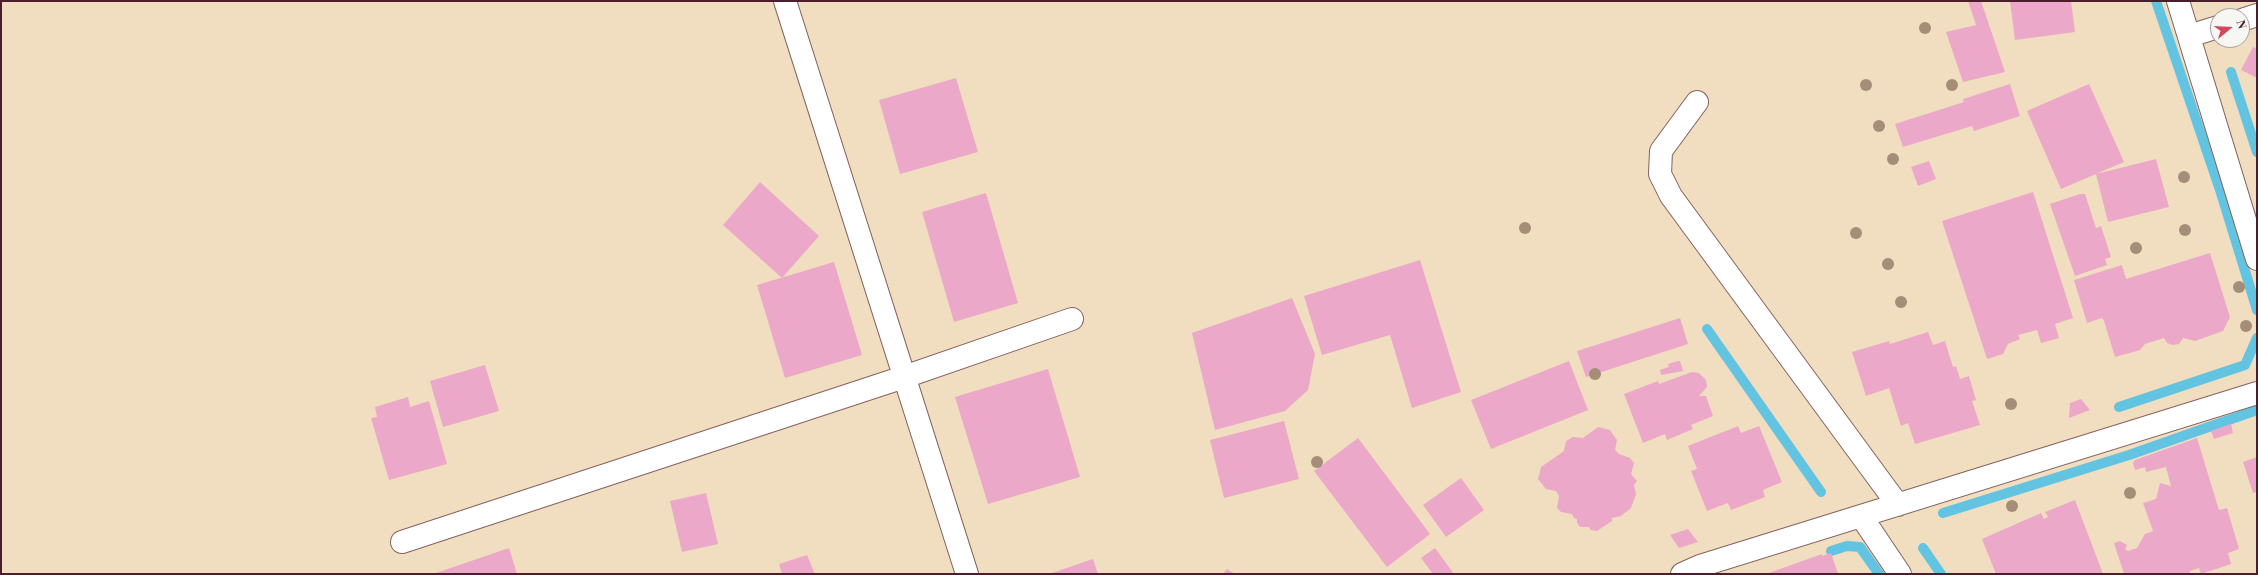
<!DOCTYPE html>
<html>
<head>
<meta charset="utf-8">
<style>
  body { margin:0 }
  #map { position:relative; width:2258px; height:575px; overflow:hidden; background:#f1dec0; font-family:"Libre Bodoni",serif }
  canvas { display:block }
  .frame { position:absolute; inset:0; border:2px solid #4a1f2b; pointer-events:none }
  .north { position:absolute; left:2210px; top:8px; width:40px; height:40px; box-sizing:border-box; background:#f6f6f2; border:1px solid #b1a0a2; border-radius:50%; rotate:72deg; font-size:11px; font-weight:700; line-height:16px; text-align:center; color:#4a1f2b }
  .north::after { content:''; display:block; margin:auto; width:14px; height:18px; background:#d1495b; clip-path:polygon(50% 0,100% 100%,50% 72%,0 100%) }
</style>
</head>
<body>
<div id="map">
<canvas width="2258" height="575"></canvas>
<div class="frame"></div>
<div class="north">N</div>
</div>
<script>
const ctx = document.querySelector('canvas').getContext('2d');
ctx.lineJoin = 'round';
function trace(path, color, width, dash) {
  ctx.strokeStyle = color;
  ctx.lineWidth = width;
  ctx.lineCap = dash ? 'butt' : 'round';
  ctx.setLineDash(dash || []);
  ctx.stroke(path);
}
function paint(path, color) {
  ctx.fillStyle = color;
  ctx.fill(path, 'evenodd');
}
trace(new Path2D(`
  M2156,1L2221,193L2257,310
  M2231,72L2257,152
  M1707,329L1821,492
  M2119,407L2245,365L2257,338
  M1943,513L2129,455L2257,410
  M1923,548L1941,574
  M1831,551L1847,546L1860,547L1879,574`), '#63c4e1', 10);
paint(new Path2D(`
  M1968,1H1981L2005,72L1963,82L1946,32L1976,25Z
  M2010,1H2071L2075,32L2015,40Z
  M2253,47L2257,49V78L2241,70Z
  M956,78L978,152L900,174L879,100Z
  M2010,84L2020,116L1974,131L1972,126L1903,147L1895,124L1964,102L1963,99Z
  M2089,84L2124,162L2061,189L2027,111Z
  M2156,159L2169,207L2108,222L2096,174Z
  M1929,161L1936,179L1918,186L1911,167Z
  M760,182L819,236L782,278L723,225Z
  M2033,192L2073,318L2055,324L2059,338L2041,343L2037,330L2018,335L2020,339L2008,344L2003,354L1987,359L1942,221Z
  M986,193L1018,303L954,322L922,212Z
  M2080,194H2085L2096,228L2101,226L2111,257L2105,259L2107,265L2075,276L2050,204Z
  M2210,253L2230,317L2223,331L2195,341L2183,338L2179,344L2173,345L2167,343L2164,338L2145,344L2140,350L2115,357L2104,321L2102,318L2087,323L2074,280L2122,265L2126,279Z
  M1420,260L1461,392L1412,408L1390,335L1322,355L1304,296Z
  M834,262L862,355L785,378L757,285Z
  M1292,298L1315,354L1308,390L1285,411L1215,430L1192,333Z
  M1680,318L1688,344L1586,377L1577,351Z
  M1928,332L1933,345L1945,341L1953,367L1956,366L1960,379L1969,376L1976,400L1972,401L1980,425L1915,444L1908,423L1901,426L1889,388L1866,396L1852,352L1889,341L1890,344Z
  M1569,361L1588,410L1491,449L1471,400Z
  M1678,361H1680L1683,371L1661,375L1660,370L1669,367L1668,364Z
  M485,365L499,411L443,427L430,381Z
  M1048,369L1080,477L988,504L955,397Z
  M1692,372L1699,373L1706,380L1707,387L1699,396H1706L1713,416L1691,425L1693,429L1667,440L1665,434L1643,443L1624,394L1658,381L1659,384Z
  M408,397L410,407L429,401L447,464L389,480L371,418L377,417L375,407Z
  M2081,399L2090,410L2069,418L2070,403Z
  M1284,421L1299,479L1224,498L1210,440Z
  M2231,424L2233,433L2214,439L2211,431Z
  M1738,426L1741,433L1759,426L1782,482L1763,490L1765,497L1731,510L1728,503L1707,511L1691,471L1697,469L1688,446Z
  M1598,427L1610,430L1617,440L1615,450L1619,454L1630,458L1634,463L1631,474L1637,481L1634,485L1636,494L1631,508L1621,516L1612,518V521L1597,531L1591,530L1589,527H1580L1577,523V519L1574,518L1572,514L1561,512L1557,508L1559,496L1556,491L1546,489L1538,479L1541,467L1564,451L1566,441L1573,437L1583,438Z
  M1358,438L1430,534L1387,567L1314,471Z
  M2197,438L2219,510L2227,508L2239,549L2228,553L2231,564L2201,574L2199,568L2190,571V573L2187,574H2124L2114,543L2120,541L2127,545L2125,549L2128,551L2137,548L2145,534L2153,531L2143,503L2156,499L2160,483L2171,486L2166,467L2146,472L2145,467L2135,470L2133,463L2135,460Z
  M2257,457V492L2253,493L2243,462Z
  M1461,478L1484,510L1446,537L1423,505Z
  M706,493L718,544L682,552L670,501Z
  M2075,500L2103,574H1996L1982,539L2041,513L2044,519L2048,517L2045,512Z
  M1688,529L1698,542L1679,548L1670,535Z
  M509,548L517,574H433Z
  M1435,548L1454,574H1433L1421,558Z
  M1831,553L1838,574H1766L1822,554V556Z
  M807,555L815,574H782L779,564Z
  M1093,559L1098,574H1049Z
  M1227,569L1235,574H1223Z`), '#eca8c8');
const minor = new Path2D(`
  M785,1L967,574
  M2178,1L2257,259
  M2242,20L2257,15
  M2189,36L2218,27
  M1697,102L1661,151L1660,174L1671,196L1898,505
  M1861,516L1900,574
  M402,542L904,377L1072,319
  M1682,574L1700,566L2257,393`);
trace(minor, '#84625f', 24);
trace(minor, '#fff', 22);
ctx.fillStyle = '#a58e78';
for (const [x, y] of [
  [1925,28],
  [1866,85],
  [1952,85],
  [1879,126],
  [1893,159],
  [2184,177],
  [1525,228],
  [2185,230],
  [1856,233],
  [2136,248],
  [1888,264],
  [2239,287],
  [1901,302],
  [2246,326],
  [1595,374],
  [2011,404],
  [1317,462],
  [2130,493],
  [2012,506]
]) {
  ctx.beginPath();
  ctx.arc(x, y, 6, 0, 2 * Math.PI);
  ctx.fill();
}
</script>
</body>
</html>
